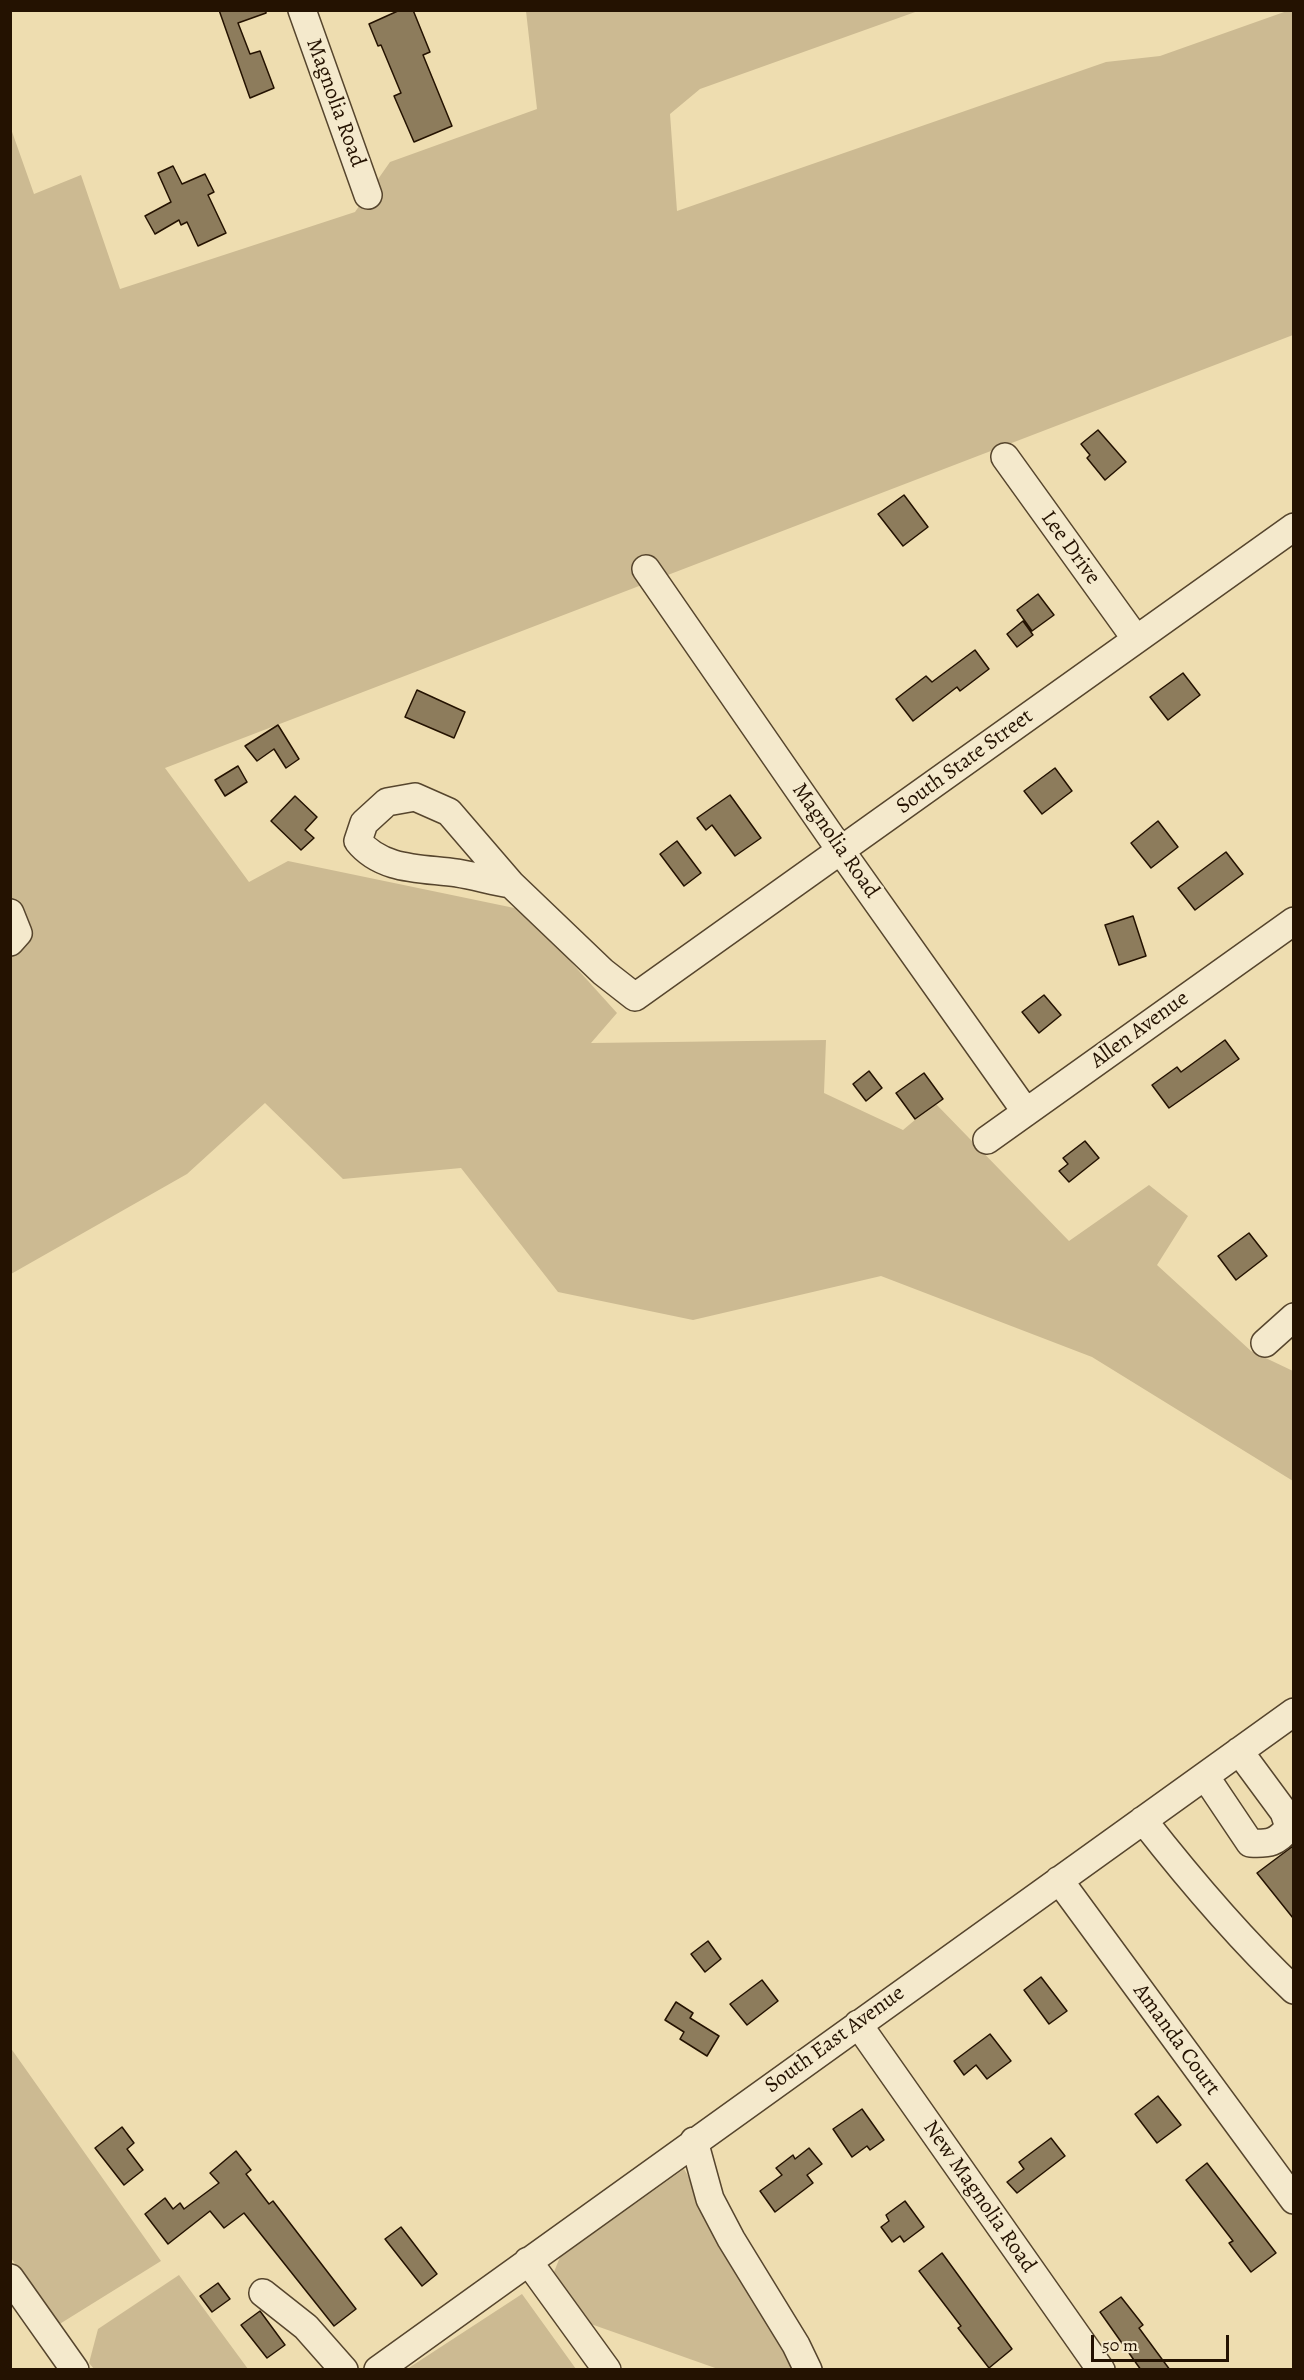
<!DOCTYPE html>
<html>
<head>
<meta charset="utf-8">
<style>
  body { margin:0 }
  #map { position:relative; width:1304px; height:2380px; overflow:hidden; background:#eeddb0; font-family:Alegreya,serif }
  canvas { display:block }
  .frame { position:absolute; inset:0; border:12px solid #241201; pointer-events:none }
  .scale { position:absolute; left:1091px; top:2335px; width:138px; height:27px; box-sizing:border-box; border:3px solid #241201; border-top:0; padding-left:8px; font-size:18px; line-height:21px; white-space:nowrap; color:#241201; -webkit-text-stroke:4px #f4e9cc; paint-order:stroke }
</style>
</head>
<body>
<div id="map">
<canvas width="1304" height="2380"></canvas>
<div class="frame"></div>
<div class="scale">50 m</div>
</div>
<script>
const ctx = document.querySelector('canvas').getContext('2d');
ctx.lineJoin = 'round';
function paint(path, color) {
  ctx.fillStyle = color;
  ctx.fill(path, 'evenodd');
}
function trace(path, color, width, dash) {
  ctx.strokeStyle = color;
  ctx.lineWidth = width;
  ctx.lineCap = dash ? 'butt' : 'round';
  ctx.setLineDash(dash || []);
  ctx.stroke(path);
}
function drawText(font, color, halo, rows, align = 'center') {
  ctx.font = font + ' Alegreya,serif';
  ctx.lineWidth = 5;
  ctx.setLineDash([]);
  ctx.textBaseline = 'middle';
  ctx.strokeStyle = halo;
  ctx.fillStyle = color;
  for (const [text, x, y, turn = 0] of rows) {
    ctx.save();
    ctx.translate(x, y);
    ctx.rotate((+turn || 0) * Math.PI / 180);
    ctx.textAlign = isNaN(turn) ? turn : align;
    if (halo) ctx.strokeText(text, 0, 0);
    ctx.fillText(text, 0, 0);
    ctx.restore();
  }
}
paint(new Path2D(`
  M526,11H918L700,89L670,114L677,211L1106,62L1160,56L1287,11H1293V335L165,768L249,882L288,861L524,910L617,1013L591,1043L826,1040L824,1093L903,1130L935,1103L1069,1241L1149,1185L1188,1216L1157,1265L1251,1351L1293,1371V1481L1092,1357L881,1276L693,1320L558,1292L461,1168L343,1179L265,1103L187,1174L11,1274L10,126L34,194L81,175L120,289L355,212L390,162L537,109Z
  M10,2047L161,2261L58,2325L11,2258Z
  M684,2169L801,2369H718L588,2323L554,2272L560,2257Z
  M179,2275L248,2369H94L89,2363L98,2329Z
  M522,2294L576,2369H407Z`), '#ccba92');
const building = new Path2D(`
  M219,10H266V13L238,23L250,54L260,51L274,88L250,98Z
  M400,10H413L430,52L423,55L452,126L414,142L394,96L401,93L381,45L378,46L369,24Z
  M173,166L182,184L205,174L214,192L208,195L226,233L198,246L187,222L181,225L179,220L155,234L145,216L171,202L158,173Z
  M1098,430L1126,462L1105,480L1087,458L1090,455L1081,444Z
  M904,495L928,527L903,546L878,514Z
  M1038,594L1054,615L1032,631L1017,610Z
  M1023,621L1033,635L1017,647L1007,634Z
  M975,650L989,669L960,691L957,687L913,721L896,699L926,676L932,682Z
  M1183,673L1200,695L1168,720L1150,697Z
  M417,690L465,712L454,738L405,717Z
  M278,725L299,759L286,768L274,749L257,761L245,746Z
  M238,766L247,782L225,796L215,780Z
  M1055,768L1072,791L1042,814L1024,791Z
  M730,795L761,838L735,856L712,825L706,830L697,818Z
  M295,796L317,817L305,830L314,838L301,850L271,821Z
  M1158,821L1178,847L1151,868L1131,843Z
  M677,841L701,873L684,886L660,854Z
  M1226,852L1243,874L1195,910L1178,888Z
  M1133,916L1146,956L1119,965L1105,925Z
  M1044,995L1061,1015L1039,1033L1022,1012Z
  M1225,1040L1239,1059L1169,1108L1152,1085L1177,1067L1181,1072Z
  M869,1071L882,1088L866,1101L853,1084Z
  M924,1073L943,1099L915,1119L896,1093Z
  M1085,1141L1099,1158L1069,1182L1059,1171L1068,1164L1063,1158Z
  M1249,1233L1267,1256L1236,1280L1218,1256Z
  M1293,1846V1918L1257,1873Z
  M708,1941L721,1959L705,1972L691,1954Z
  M1041,1977L1067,2011L1049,2024L1024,1990Z
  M762,1980L778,2001L747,2025L730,2004Z
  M676,2002L693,2013L690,2018L719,2036L707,2056L680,2039L684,2032L665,2020Z
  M990,2034L1011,2061L987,2079L976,2065L964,2075L954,2061Z
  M1158,2096L1181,2125L1157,2143L1135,2114Z
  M862,2109L884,2140L870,2150L867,2146L852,2157L833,2129Z
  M122,2127L134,2143L127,2149L143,2170L124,2185L95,2148Z
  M1051,2138L1065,2156L1017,2193L1007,2182L1024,2169L1019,2162Z
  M809,2148L822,2164L807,2175L813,2183L775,2212L760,2191L782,2175L776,2168L793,2155L795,2159Z
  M236,2151L251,2170L246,2174L269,2204L273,2201L356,2309L334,2326L244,2213L224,2228L210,2211L168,2244L145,2214L165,2198L173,2209L180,2203L184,2209L219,2183L210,2173Z
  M1207,2163L1276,2253L1251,2272L1229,2243L1233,2241L1186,2180Z
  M905,2201L924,2227L904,2242L900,2236L892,2242L881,2227L889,2221L886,2215Z
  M401,2227L437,2274L422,2286L385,2239Z
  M942,2253L1012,2349L989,2368L958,2328L961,2326L919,2271Z
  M218,2283L230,2299L212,2312L200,2296Z
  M1121,2297L1143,2325L1139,2328L1170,2370H1141L1100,2312Z
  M260,2311L285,2345L267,2358L241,2325Z`);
paint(building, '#8d7c5c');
trace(building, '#241201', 1.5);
const minor = new Path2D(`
  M302,10L368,195
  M1005,457L1136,639
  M646,569L841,851L1026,1112
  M511,884C493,881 475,876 457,873C422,868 382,871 358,841L364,823L387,802L415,797L449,812L511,884L603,972L635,997L1294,527
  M10,913L18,933L10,942
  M987,1140L1294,921
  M1265,1343L1294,1317
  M1205,1776L1250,1843C1269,1844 1277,1843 1289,1827L1284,1812L1239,1751
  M1143,1820C1190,1880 1238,1937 1294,1990
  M1059,1880L1294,2200
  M858,2024L1101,2370
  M694,2141L710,2199L731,2239L796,2345L808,2370
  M528,2261L607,2370
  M10,2278L75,2370
  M263,2293L306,2327L344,2370
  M378,2370L1294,1712`);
trace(minor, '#56452d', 30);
trace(minor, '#f4e9cc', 27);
drawText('22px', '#241201', '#f4e9cc', [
  ["Magnolia Road",335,103,70],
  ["Lee Drive",1070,548,54],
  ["South State Street",965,762,-36],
  ["Magnolia Road",835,841,55],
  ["Allen Avenue",1140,1030,-36],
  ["South East Avenue",835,2040,-36],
  ["Amanda Court",1176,2040,54],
  ["New Magnolia Road",979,2197,55]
]);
</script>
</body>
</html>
